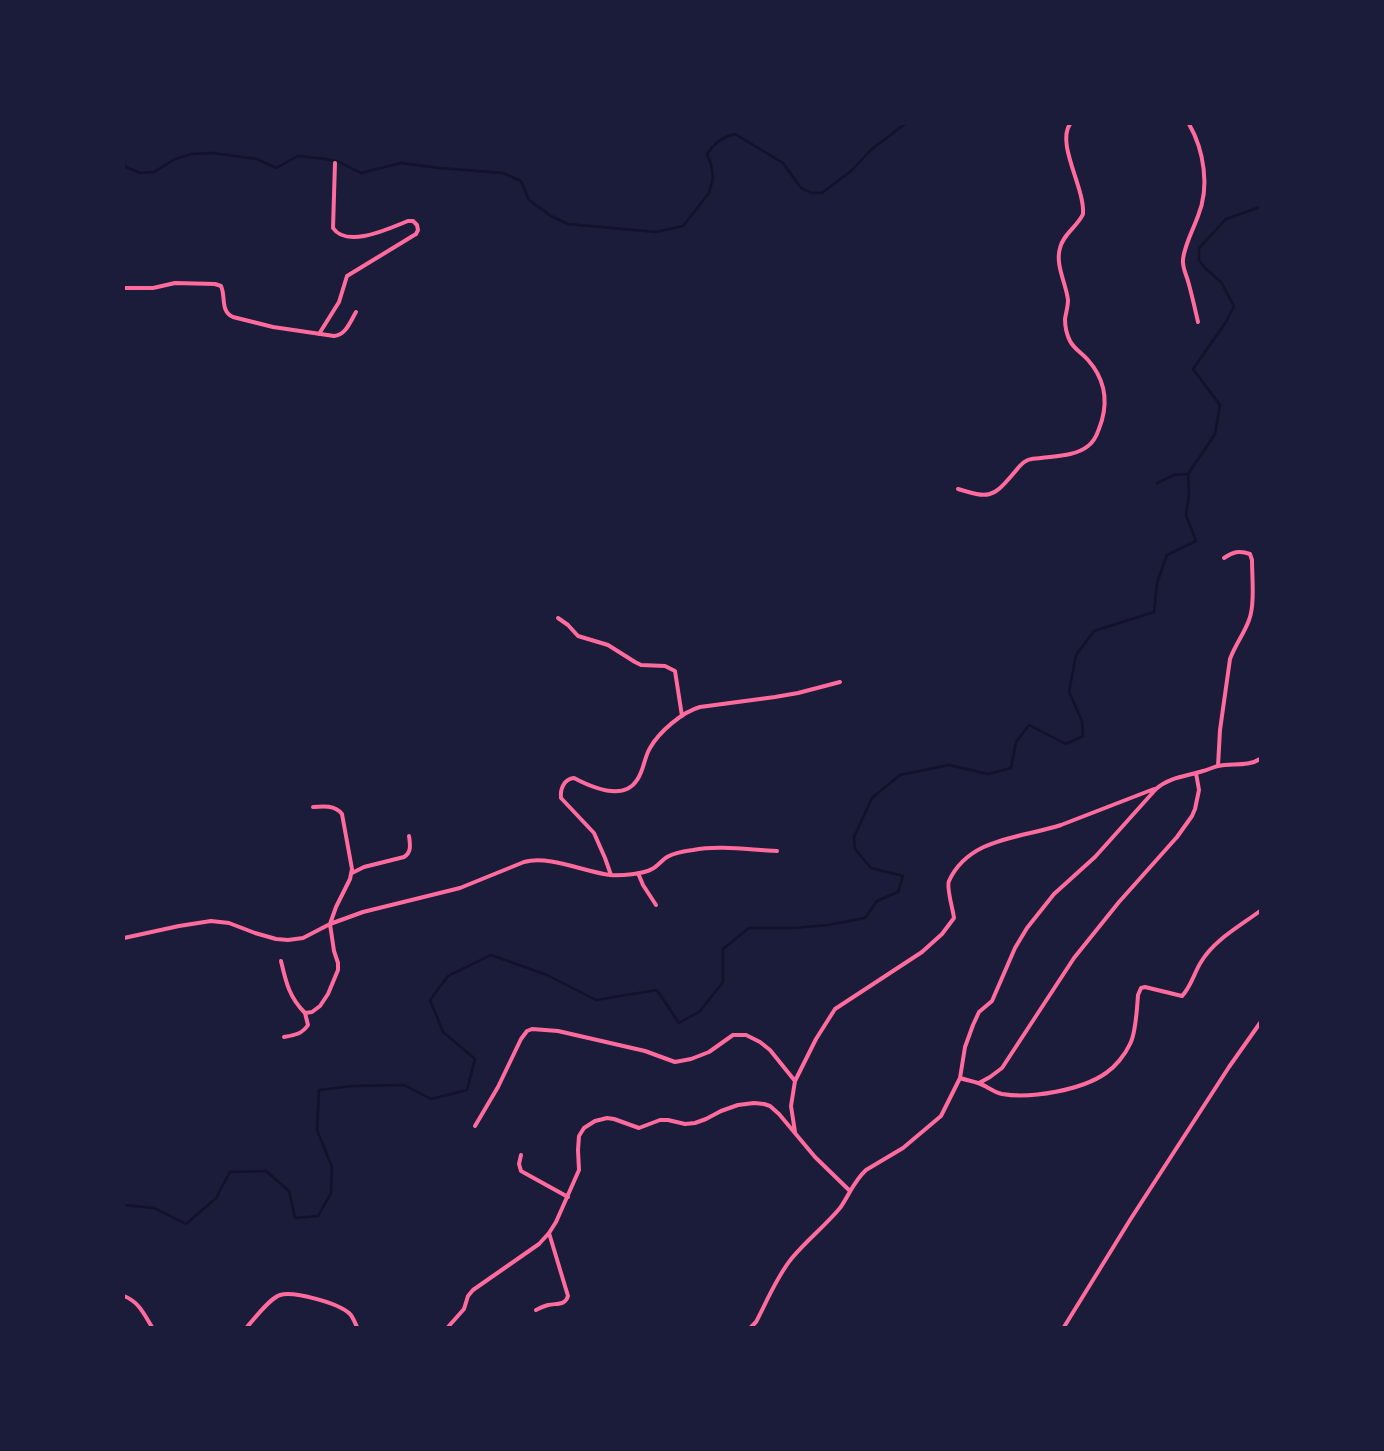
<!DOCTYPE html>
<html>
<head>
<meta charset="utf-8">
<style>
  body { margin:0 }
  #map { position:relative; width:1384px; height:1451px; overflow:hidden; background:#1b1b3a; font-family:Roboto,sans-serif }
  canvas { display:block }
  .frame { position:absolute; inset:0; border:125px solid #1b1b3a; pointer-events:none }
</style>
</head>
<body>
<div id="map">
<canvas width="1384" height="1451"></canvas>
<div class="frame"></div>
</div>
<script>
const ctx = document.querySelector('canvas').getContext('2d');
ctx.lineJoin = 'round';
function trace(path, color, width, dash) {
  ctx.strokeStyle = color;
  ctx.lineWidth = width;
  ctx.lineCap = dash ? 'butt' : 'round';
  ctx.setLineDash(dash || []);
  ctx.stroke(path);
}
trace(new Path2D(`
  M124,166L140,173L154,172L175,159L192,154L213,153L257,159L276,168L298,156L325,159L339,162L361,173L401,163L439,168L503,173L521,181L529,200L551,216L568,224L656,232L683,226L709,193L713,178L711,164L707,154C714,143 722,137 735,134L783,163L801,188L811,193H822L851,171L872,149L905,124
  M1157,483L1174,475L1188,474L1215,434L1220,405L1193,369L1226,322L1234,306L1221,282L1205,268L1199,260V248L1226,219L1260,207
  M124,1205L154,1208L186,1224L216,1198L230,1172L266,1171L289,1191L295,1218L318,1216L331,1193L332,1167L317,1130L319,1090L353,1086L404,1085L431,1099L467,1090L475,1059L443,1032L430,1000L448,976L491,955L547,975L596,1000L657,990L679,1023L700,1011L723,982V949L749,928H794L828,925L865,918L877,901L898,892L903,876L871,868L855,849L854,837L872,798L900,775L949,765L988,774L1011,768L1016,742L1029,725L1066,744L1083,736L1082,721L1069,692L1076,655L1094,631L1154,612L1157,583L1167,555L1196,541L1186,515L1189,494L1188,474`), '#12122b', 2.5);
trace(new Path2D(`
  M1189,124C1204,150 1210,187 1198,216C1193,230 1185,244 1183,259C1182,267 1186,274 1188,281C1192,295 1195,309 1198,322
  M124,288H153L175,283L215,284L221,286C226,297 220,311 233,317L273,327L334,336C346,335 350,322 356,312
  M319,334L339,302L347,276L416,234L418,230L417,225L413,221H408C390,228 347,249 333,228L335,163
  M958,489C988,498 992,499 1013,474C1018,469 1020,464 1026,461C1031,458 1036,459 1041,458C1055,456 1076,456 1088,446C1096,440 1099,429 1102,420C1108,398 1103,377 1088,360C1082,353 1074,349 1070,341C1067,335 1065,325 1065,319C1066,312 1068,307 1068,300C1066,283 1055,265 1060,248C1063,234 1078,226 1083,214C1085,188 1056,144 1070,124
  M558,618L568,625L578,636L608,645L635,662L641,665L665,666L675,671L682,716
  M1218,766L1220,730L1230,659C1235,645 1244,634 1249,620C1255,605 1252,576 1252,560L1250,554C1239,550 1233,552 1224,558
  M352,873L364,867L404,857C412,852 410,844 409,836
  M638,873L643,885L656,905
  M611,875L605,858L594,833L561,798C560,789 564,779 574,778C591,787 623,802 637,780C644,770 644,758 650,748C659,732 682,712 700,707L775,697L798,693L840,682
  M124,938L179,926L211,921L229,923L255,933L276,939L288,940L303,938L330,924L363,912L460,888L524,862C549,855 585,872 610,875C620,876 644,874 652,869C658,866 662,860 667,857C674,853 685,851 693,850C719,845 750,850 777,851
  M281,961C286,982 289,997 305,1013L312,1012L320,1006L328,994L338,970V963L334,951L330,924L336,907L350,879L352,869L342,814C335,805 323,806 313,807
  M284,1037C295,1035 302,1034 308,1025L305,1013
  M960,1078C966,1080 972,1081 978,1083C987,1086 993,1092 1002,1094C1031,1099 1082,1090 1106,1073C1115,1067 1125,1055 1130,1044C1136,1033 1137,1008 1138,995L1141,988L1145,987L1182,996C1191,987 1194,973 1201,962C1214,940 1240,926 1260,911
  M979,1083L990,1077L1002,1068L1074,958L1119,902L1177,837L1192,816L1195,809L1199,790L1196,773
  M475,1126L498,1087L521,1039L527,1031L532,1029L558,1031L645,1051L675,1062L691,1059L709,1052L733,1035H746L760,1042L770,1050L795,1081
  M795,1132L791,1106L795,1081L816,1039L835,1009L922,952L942,934L954,918C953,909 946,887 949,881C969,837 1022,838 1061,825C1092,813 1123,801 1154,789
  M521,1155L519,1164L521,1171L568,1197
  M124,1296C139,1302 144,1314 152,1327
  M536,1310C540,1308 544,1306 548,1305C557,1303 565,1306 568,1296L549,1233
  M247,1327C255,1318 269,1299 280,1295C294,1291 339,1303 350,1314C353,1317 355,1323 357,1327
  M448,1327L464,1309L468,1296L473,1290L539,1244L549,1233L556,1222L579,1170L578,1150L579,1136L584,1128L595,1121L607,1118L614,1119L639,1128L660,1120H668L685,1124L695,1123L706,1119L721,1111L738,1105L754,1103L764,1104L770,1106L779,1114L815,1157L850,1191
  M751,1327L756,1322C767,1301 777,1276 792,1258C807,1240 825,1226 840,1208C849,1195 854,1181 866,1170L903,1148L941,1116L960,1078L965,1047L973,1025L979,1012L992,1001L1015,948L1027,928L1054,894L1095,857L1156,789C1169,777 1187,776 1203,771C1208,770 1213,767 1218,766C1232,763 1248,767 1260,759
  M1064,1327L1130,1220L1229,1067L1260,1023`), '#ff6b9d', 4);
</script>
</body>
</html>
